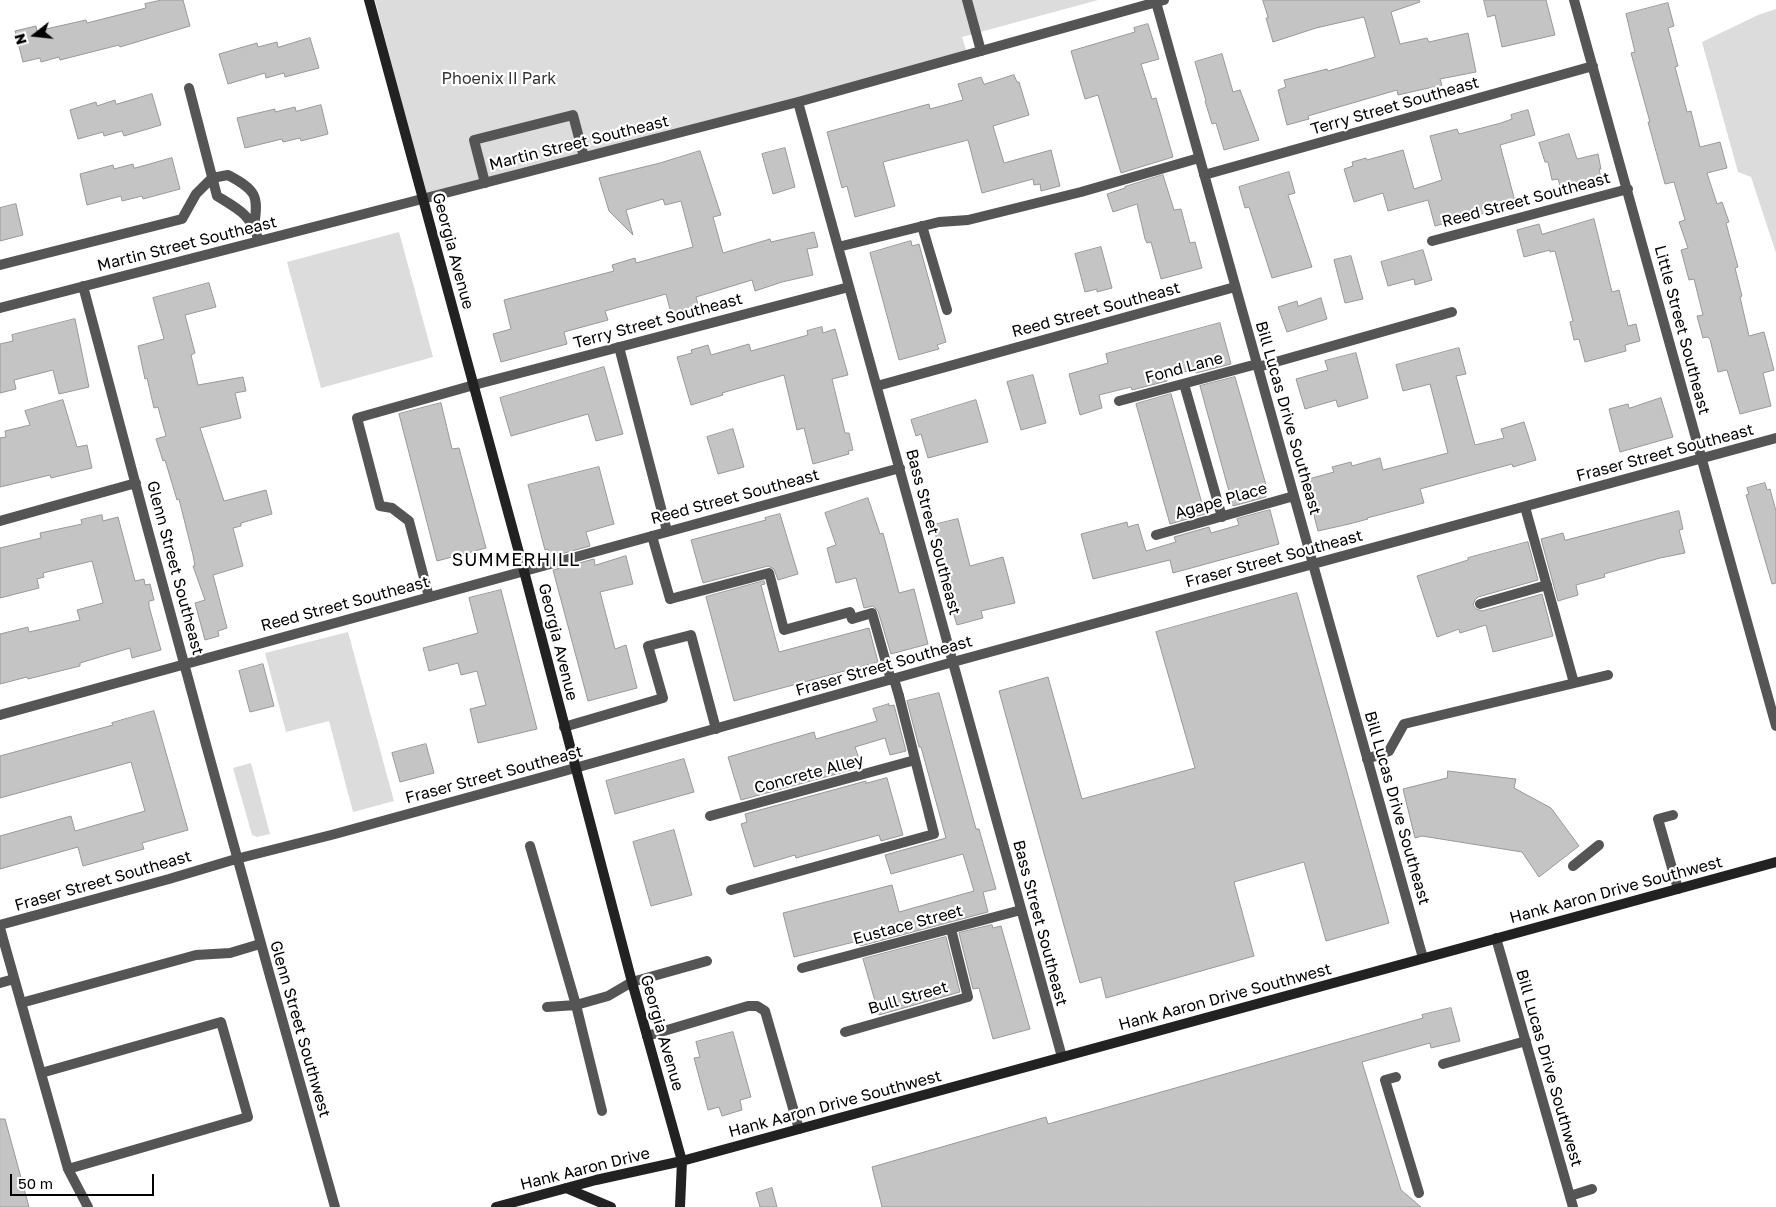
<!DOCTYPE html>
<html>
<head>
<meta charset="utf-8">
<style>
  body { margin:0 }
  #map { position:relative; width:1776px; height:1207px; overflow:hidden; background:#fff; font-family:"Golos Text",sans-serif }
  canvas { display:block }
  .north { position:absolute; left:10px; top:10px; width:50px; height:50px; -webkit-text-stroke:4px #fff; paint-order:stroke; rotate:254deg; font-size:14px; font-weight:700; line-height:20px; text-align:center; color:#000 }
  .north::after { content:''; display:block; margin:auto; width:18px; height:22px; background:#000; clip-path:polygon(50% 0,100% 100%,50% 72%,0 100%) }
  .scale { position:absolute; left:10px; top:1174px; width:144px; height:22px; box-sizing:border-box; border:2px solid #000; border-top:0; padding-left:6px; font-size:15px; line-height:18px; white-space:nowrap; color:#000; -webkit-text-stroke:4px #fff; paint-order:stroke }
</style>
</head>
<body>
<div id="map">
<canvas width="1776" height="1207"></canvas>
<div class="north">N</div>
<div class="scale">50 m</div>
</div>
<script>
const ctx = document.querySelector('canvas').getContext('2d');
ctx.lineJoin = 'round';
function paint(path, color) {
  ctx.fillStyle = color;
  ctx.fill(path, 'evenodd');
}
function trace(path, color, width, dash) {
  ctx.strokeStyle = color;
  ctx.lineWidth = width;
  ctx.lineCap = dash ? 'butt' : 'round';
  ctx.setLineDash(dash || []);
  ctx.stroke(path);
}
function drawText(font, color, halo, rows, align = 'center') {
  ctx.font = font + ' "Golos Text",sans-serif';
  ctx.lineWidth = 4.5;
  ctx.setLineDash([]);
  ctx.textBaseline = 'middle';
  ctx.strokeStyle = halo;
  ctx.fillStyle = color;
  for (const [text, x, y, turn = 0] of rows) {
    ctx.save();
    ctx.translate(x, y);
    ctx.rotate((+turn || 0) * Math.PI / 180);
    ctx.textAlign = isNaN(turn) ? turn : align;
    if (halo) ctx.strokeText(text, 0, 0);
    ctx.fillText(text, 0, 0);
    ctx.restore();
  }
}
paint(new Path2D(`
  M375,0H1098L962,37L967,53L427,200Z
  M1776,9V253L1751,177L1738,172L1702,42L1758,15Z
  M399,232L433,357L321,388L287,262Z
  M348,632L394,801L353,812L329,721L286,732L265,653Z
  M251,763L270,834L257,837L252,835L233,768Z`), '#dcdcdc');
const building = new Path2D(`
  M162,0H183L190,26L120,47L119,45L60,60L59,57L41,62L40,58L23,62L15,31L36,26L37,31L86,20L87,23L146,8L145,4Z
  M1263,0H1419L1420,2L1391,12L1400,44L1427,38L1429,42L1468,33L1476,72L1440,79L1442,85L1398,95L1397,90L1308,116L1309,119L1287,125L1278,90L1286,87L1284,80L1327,69L1328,71L1375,57L1364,17L1316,28L1273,42L1266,18H1268Z
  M1484,0H1546L1555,35L1502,47L1495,15L1488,17Z
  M1668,3L1674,26L1668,28L1678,66L1675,67L1687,112L1691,111L1700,147L1720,142L1727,168L1707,173L1717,204L1722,202L1729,222L1726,223L1738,267L1735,268L1742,296L1740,297L1749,336L1764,332L1774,370L1763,373L1771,406L1740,414L1727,370L1718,372L1710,339L1707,337L1703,338L1697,316L1703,315L1694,279L1689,280L1681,250L1688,248L1679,222L1685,220L1674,182L1665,184L1648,122H1650L1631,53L1635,52L1626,14Z
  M1148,24L1159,59L1141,64L1152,99L1156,98L1173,157L1121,173L1098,95L1085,99L1071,51L1135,32L1134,28Z
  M310,38L319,68L285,77L284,73L266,78L265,73L228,84L219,54L257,43L258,47L277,42L278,47Z
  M1222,54L1233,92L1240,90L1259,140L1224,150L1216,123L1212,124L1205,101H1206L1195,62Z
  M1014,75L1017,82H1019L1029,115L993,126L1004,163L1051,150L1060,186L1041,191L1040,184L1034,185L1033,179L982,193L968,140L883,162L895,206L855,217L847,186L842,188L827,132L929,104L930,109L963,100L958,84L981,77L984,84Z
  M152,94L161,125L124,136L122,131L104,136L103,132L78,139L70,110L96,102L97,106L115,100L116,104Z
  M321,105L328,134L301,141L300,138L283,142L282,139L245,148L237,118L275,109V112L295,107L296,111Z
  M1528,110L1535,135L1500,145L1516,205L1435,226L1428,200L1388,211L1383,193L1354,202L1344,169L1353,166L1352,162L1366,158L1367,160L1403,150L1414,189L1442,180L1430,136L1457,129L1459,134L1501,123L1512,119L1511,115Z
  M1569,134L1577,159L1598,154L1601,169H1599L1603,186L1563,195L1558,179L1552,180L1548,162H1545L1539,143Z
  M785,148L795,187L773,194L762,154Z
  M700,151L721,215L713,217L723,253L770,239L771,242L814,232L818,247L807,249L813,275L782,282L755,291L752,280L696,297L698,305L671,313L666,294L605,311L608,320L564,332L567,344L501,362L493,334L511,329L504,300L614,271L612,265L635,258L636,263L693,247L681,201L665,205L663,199L626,210L633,235L609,211L599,178L660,163Z
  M172,158L180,189L143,199L142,196L122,201L121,196L87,205L80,174L113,165L114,169L133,164L134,168Z
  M1289,172L1295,193L1288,195L1312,267L1272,278L1249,207L1245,208L1239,187Z
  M1163,175L1174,210L1181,209L1190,243L1195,242L1202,268L1161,279L1151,242L1147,243L1145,239L1137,204L1113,212L1107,194L1125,188V187Z
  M16,204L23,235L0,241V208Z
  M1594,219L1612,292L1619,290L1628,326L1636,324L1640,341L1625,345L1626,351L1585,362L1579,339L1574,340L1570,322L1573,321L1555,251L1550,252V250L1524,257L1517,230L1539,224L1542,234Z
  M911,241L912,246L919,244L946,342L937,345L939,349L899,360L870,253Z
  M1101,247L1112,288L1097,292V289L1085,292L1075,254Z
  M1423,250L1432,280L1415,285L1414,279L1388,286L1381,262Z
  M1351,256L1363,299L1345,303L1334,260Z
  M209,283L216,307L185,315L195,353L191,355L198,385L243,377L246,391L235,393L241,418L200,428L224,501L266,490L272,514L241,523V526L233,528L243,566L213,575L227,628L218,631L219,636L205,640L195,603L205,600L193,566H195L193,555L179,499L177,500L165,460L163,461L156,439L166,436L158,407L154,408L147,378L145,379L138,346L164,339L153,298Z
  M1321,298L1327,319L1287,332L1278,307L1297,301L1298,306Z
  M75,319L89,387L59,394L53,370L14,380L16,389L0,393V344L13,341L12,335Z
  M1220,323L1231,364L1196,373L1195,369L1166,377L1167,381L1132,390L1131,387L1099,395L1102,408L1080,415L1069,374L1108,363L1106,354Z
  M822,327L823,333L835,329L848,375L832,379L845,433H849L853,450L848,451L849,454L813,464L804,428L797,430L784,375L722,393L723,395L691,405L677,357L692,353L691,350L708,345L711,355L749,344L751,351L808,335L807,331Z
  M1459,348L1466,374L1456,376L1475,445L1504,438L1501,429L1524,422L1536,460L1513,467L1512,464L1420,489L1424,503L1367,518L1368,519L1349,524L1318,531L1305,480L1334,472L1332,467L1351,462L1352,466L1380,458L1383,470L1448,453L1430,384L1403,391L1396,365Z
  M1356,353L1368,398L1338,407L1336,400L1305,409L1296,379L1328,370L1325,361Z
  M604,367L623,434L596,441L588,414L511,436L500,398Z
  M1033,375L1046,423L1021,430L1007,382Z
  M1235,377L1268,492L1265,493L1266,497L1233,506L1200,386Z
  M1171,394L1205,514L1170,524L1136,404Z
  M1661,398L1673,437L1620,452L1609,409L1628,404L1629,408Z
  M63,400L77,447L87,445L92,468L51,478L50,475L0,487V438L6,437L5,431L30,425L25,411Z
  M976,400L988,442L928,458L921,434L916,436L911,420Z
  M441,403L452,449L459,448L486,548L437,561L399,414Z
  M733,429L744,467L718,474L707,437Z
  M599,467L614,524L586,532L590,546L550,557L548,549L545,550L528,485Z
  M1765,483L1767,490L1770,489L1776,511V583L1772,584L1746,495L1749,494L1747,488Z
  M868,498L880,534L883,533L899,593L914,589L928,644L891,654L878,611L873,606L864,608L856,578L836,583L827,548L836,545L825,513Z
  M1270,510L1279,544L1173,573L1170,560L1093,579L1081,534L1127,522L1128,527L1138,524L1146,551L1176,542L1174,537L1209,527L1211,533L1239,525L1237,519Z
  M1679,511L1683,529L1679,530L1685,553L1660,558L1604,574L1605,577L1576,585L1578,595L1558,601L1541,539L1563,533L1565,540Z
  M780,514L798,574L778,580L774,569L768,566L703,583L691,540L766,520L765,518Z
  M102,515L103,521L118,517L135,581L144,579L145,585L150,584L154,600L149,601V606L161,650L132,658L130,648L80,663V666L28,679L27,677L0,684V634L28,627L29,632L80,620L77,610L103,603L92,561L43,573L44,577L37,579L39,588L0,598V548L41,538L40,533L82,524L81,520Z
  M958,519L970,566L1003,557L1015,603L981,611L983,618L957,625L944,584L948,583L933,525Z
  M1528,542L1538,580L1478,597L1475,600L1473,605L1476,609L1482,611L1542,594L1553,636L1493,652L1486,625L1460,633L1459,629L1437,637L1417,576L1468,560V558Z
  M626,556L633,584L600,592L615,649L626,645L637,688L588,701L553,570L594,559L595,565Z
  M764,581L765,584L761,585L779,652L869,628L878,662L734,701L706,597Z
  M501,590L537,729L478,743L470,709L486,705L477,671L461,675L458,663L429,671L423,648L478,633L469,598Z
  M1297,593L1389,923L1326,941L1304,862L1234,882L1254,956L1106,998L1101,977L1080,983L999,691L1048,677L1082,799L1195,768L1156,632Z
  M263,664L274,706L250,712L239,671Z
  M939,693L976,829H979L996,889L983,892L988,912L860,946L858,941L794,957L783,913L892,885L899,912L974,891L963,854L891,874L885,855L946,838L921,747H919L907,701Z
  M889,704V706L894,705L906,751L890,755L885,738L855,747L862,767L741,800L728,757L814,732L816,739L877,721L873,709Z
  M154,711L188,830L142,843L144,849L83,866L78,847L0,869V836L71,816L75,831L145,811L131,762L0,798V756L113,725L112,723Z
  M426,744L434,773L400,782L392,753Z
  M684,759L694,792L615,814L606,781Z
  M1448,771L1516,779L1514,788L1551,808L1579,846L1539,877L1522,852L1422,836L1415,838L1403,789L1447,778Z
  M887,778L903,835L881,841L879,835L796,858L795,855L754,867L741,824L747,822L745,814L866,781V783Z
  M674,830L692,895L651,906L633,842Z
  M992,925L993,928L1001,926L1030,1029L993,1039L979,988L973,989L959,933Z
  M946,937L960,992L879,1015L863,959Z
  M1451,1008L1460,1041L1431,1048L1430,1043L1362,1062L1401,1190L1421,1207H882L872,1167L1046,1117L1048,1124L1423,1018L1422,1015Z
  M733,1032L751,1097L740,1100L742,1110L722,1116L719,1107L708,1110L694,1058L700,1057L696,1042Z
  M0,1119H5L29,1207H0Z
  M772,1188L777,1207H760L756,1193Z`);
paint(building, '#c4c4c4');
trace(building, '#999', 1);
trace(new Path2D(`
  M967,0L981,51
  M485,183L474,140L573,115L584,157
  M922,226L947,310
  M619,347L667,531
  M1525,507L1574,683
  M652,536L670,599
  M429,597L409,521L392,508L380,506L357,418L474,385
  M1480,604L1547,585
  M894,679L899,696
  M564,727L663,698L648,646L691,635L716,729
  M1367,759L1389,751L1404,724L1608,675
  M1673,815L1658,819L1678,889
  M530,846L576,1005L602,1111
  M1573,866L1599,845
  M0,928L68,1169L88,1207
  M0,983L14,979
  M21,1003L196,955L230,953L260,944
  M547,1007L576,1005L608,996L632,982L707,961
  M647,1036L748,1006H757L765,1011L799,1129
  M1443,1064L1526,1041
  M41,1073L221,1022L248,1117L68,1169
  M1396,1077L1385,1080L1419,1193
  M1570,1196L1592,1189`), '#555', 10);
trace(new Path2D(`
  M1574,0L1776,726
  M1156,2L1423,958
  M189,88L217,196C240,210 250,214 259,241
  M798,102L1062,1057
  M1204,175L1593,66
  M1432,241L1628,189
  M838,247L939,222L968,220L1081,192L1199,158
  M0,265L182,219L196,194L212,178L228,175C256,190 259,195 254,226
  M83,286C164,594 248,901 335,1207
  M0,308L798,102L1164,0
  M1258,367L1452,312
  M1184,384L1222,517
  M474,385L849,287
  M877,386L1235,287
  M1119,401L1257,364
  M0,521L136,483
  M1156,535L1294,496
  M670,599L769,573L784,630L850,612L852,619L872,613L891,680
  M0,715L900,468
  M710,816L915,760
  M731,890L934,834L899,696
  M0,925L169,879L236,859L335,834L550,775L953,662L1776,438
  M1496,938L1573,1207
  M802,968L1021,910
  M845,1032L968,997L951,929`), '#555', 10);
trace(new Path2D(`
  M369,0L524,571L632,982L682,1161L680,1207
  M566,1188L611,1207
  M496,1207L596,1180L682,1161L1776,862`), '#222', 10);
drawText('16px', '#333', '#fff', [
  ["Phoenix II Park",499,79]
]);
drawText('16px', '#000', '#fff', [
  ["Terry Street Southeast",1395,106,-16],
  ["Martin Street Southeast",579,143,-14],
  ["Reed Street Southeast",1526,200,-15],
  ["Martin Street Southeast",187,244,-14],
  ["Georgia Avenue",453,251,75],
  ["Reed Street Southeast",1096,310,-15],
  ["Terry Street Southeast",658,321,-15],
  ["Little Street Southeast",1682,330,75],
  ["Fond Lane",1184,368,-15],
  ["Bill Lucas Drive Southeast",1288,418,74],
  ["Fraser Street Southeast",1665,453,-15],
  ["Reed Street Southeast",735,497,-15],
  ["Agape Place",1221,501,-16],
  ["Bass Street Southeast",933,532,75],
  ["Fraser Street Southeast",1274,559,-15],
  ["Glenn Street Southeast",175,568,75],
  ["Reed Street Southeast",345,604,-15],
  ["Georgia Avenue",558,642,76],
  ["Fraser Street Southeast",884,666,-16],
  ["Concrete Alley",809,774,-15],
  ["Fraser Street Southeast",494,775,-15],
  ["Bill Lucas Drive Southeast",1397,808,74],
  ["Fraser Street Southeast",103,881,-16],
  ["Hank Aaron Drive Southwest",1616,890,-15],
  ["Bass Street Southeast",1040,923,75],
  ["Eustace Street",908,925,-15],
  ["Hank Aaron Drive Southwest",1225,997,-15],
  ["Bull Street",908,998,-16],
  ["Glenn Street Southwest",300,1029,74],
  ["Georgia Avenue",662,1033,74],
  ["Bill Lucas Drive Southwest",1549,1068,74],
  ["Hank Aaron Drive Southwest",835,1104,-15],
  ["Hank Aaron Drive",585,1169,-14]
]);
ctx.letterSpacing = '1px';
drawText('18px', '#000', '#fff', [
  ["SUMMERHILL",516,560]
]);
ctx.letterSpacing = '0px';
</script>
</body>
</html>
